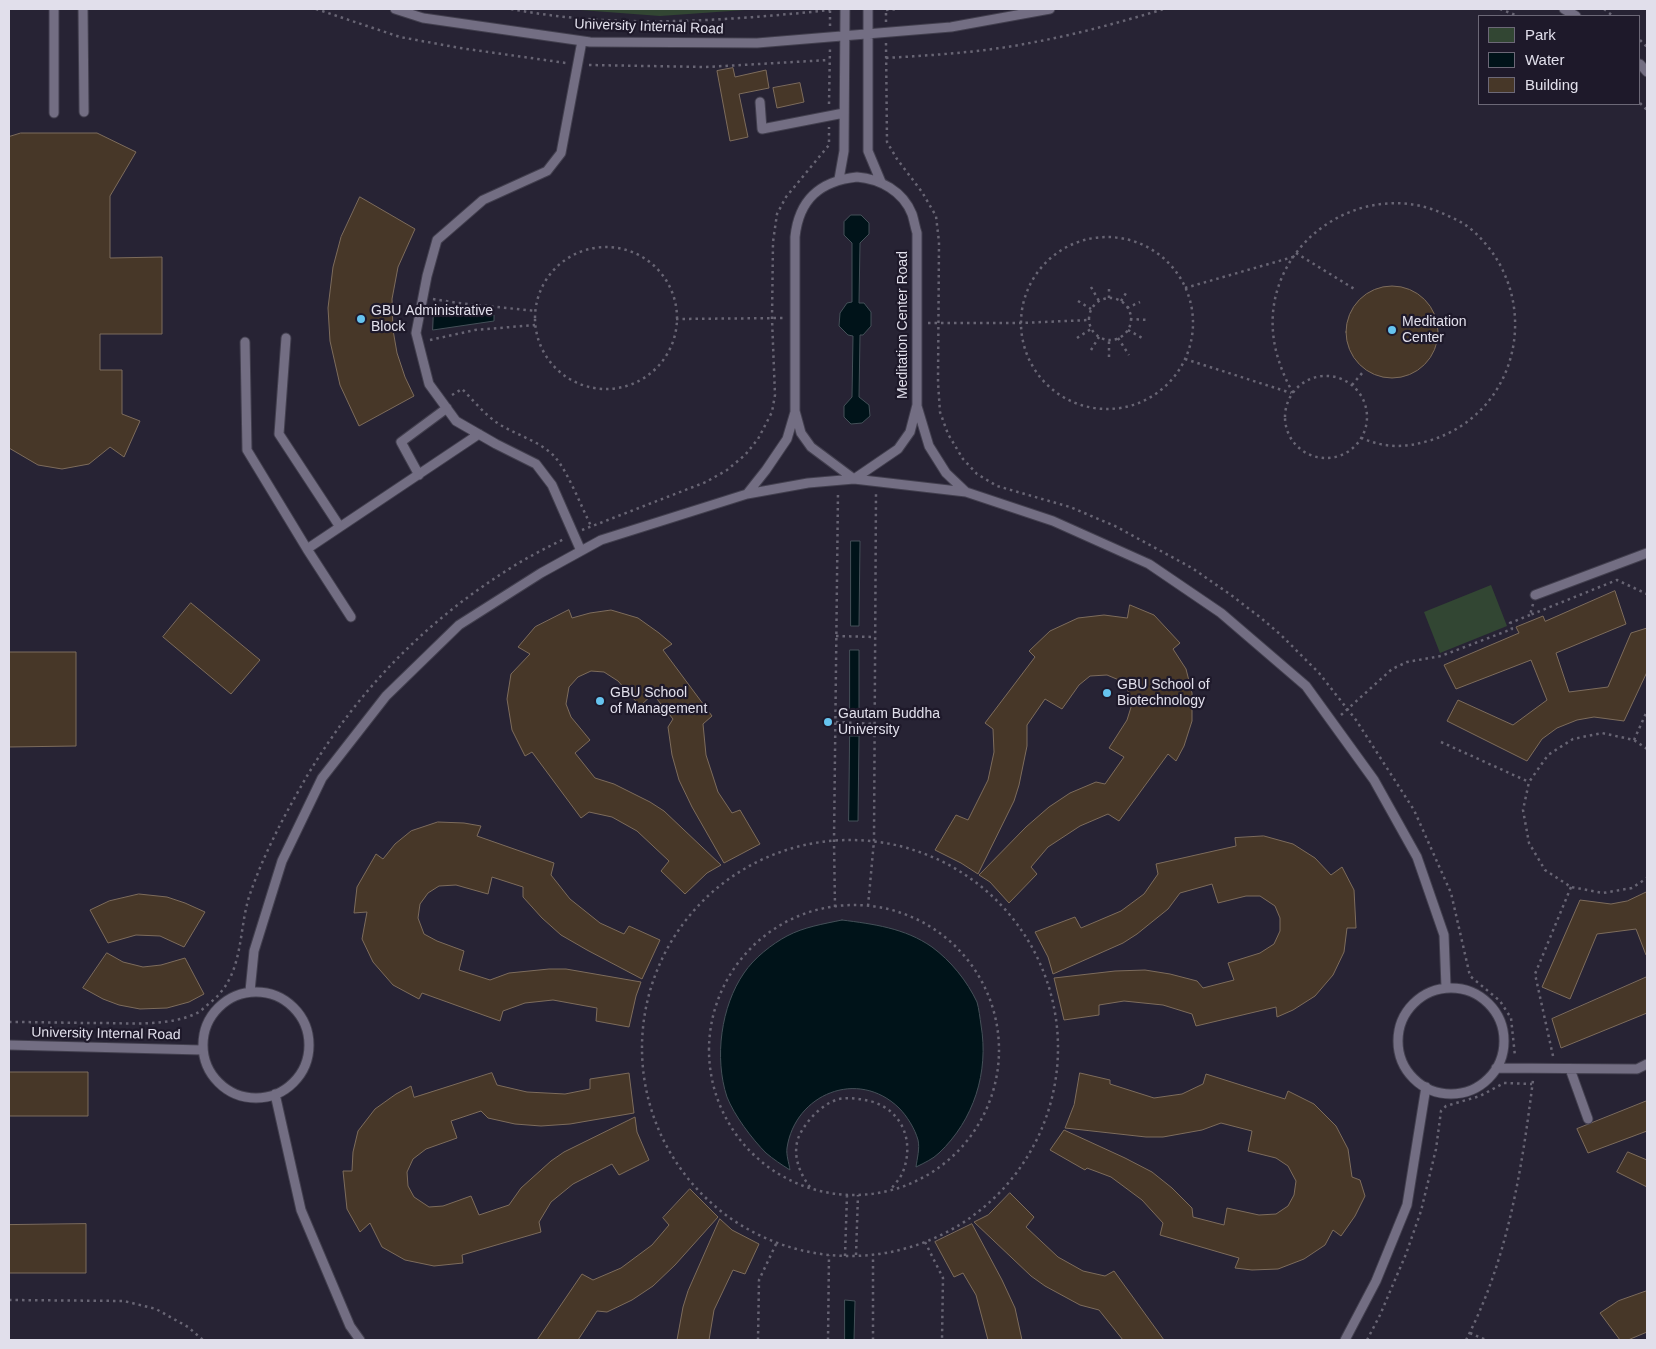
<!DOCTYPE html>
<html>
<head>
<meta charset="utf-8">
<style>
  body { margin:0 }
  #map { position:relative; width:1656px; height:1349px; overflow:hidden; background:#272334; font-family:Helvetica,sans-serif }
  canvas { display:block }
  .frame { position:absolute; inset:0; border:10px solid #e1dfeb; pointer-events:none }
  .legend { position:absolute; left:1478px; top:15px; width:162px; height:90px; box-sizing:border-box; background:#1e192a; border:1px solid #6c6877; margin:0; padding:6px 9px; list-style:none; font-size:15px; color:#e1dfeb }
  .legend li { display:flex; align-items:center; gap:10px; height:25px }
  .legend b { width:25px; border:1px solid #6c6877 }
</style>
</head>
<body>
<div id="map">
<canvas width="1656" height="1349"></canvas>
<div class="frame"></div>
<ul class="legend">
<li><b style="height:14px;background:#324633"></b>Park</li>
<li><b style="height:14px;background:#001319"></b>Water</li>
<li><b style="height:14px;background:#473728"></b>Building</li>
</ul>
</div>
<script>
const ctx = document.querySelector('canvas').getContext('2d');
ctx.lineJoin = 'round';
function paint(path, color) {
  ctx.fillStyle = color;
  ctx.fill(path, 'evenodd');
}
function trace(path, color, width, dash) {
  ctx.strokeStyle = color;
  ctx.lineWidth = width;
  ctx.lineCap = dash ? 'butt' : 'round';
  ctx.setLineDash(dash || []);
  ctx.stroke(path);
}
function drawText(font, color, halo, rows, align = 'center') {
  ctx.font = font + ' Helvetica,sans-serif';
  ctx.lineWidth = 4.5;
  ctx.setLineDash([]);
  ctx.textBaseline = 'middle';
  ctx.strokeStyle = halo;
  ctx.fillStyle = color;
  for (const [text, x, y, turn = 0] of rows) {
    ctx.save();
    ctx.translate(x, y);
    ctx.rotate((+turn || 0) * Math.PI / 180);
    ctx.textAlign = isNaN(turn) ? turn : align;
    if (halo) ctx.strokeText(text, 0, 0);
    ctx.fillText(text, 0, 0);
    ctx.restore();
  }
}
paint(new Path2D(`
  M567,9H759L660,16Z
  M1491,585L1507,626L1440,653L1424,612Z`), '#324633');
const water = new Path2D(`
  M851,215H861L869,223V234L860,243L859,303H864L871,312V326L863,335H860L859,397L869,405L870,416L862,423L851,424L844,417V406L852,397L853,336L848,335L839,326L840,313L847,303L852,302V243L844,235V222Z
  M434,305L494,315V321L433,330Z
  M851,541H860L859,626H851Z
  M850,650H859V713H850Z
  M850,736H859L858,821H849Z
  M842,920C873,924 905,928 932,947C951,961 967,981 977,1002C979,1009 980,1018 981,1025C989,1072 974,1120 939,1153C933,1159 924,1163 916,1167C917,1159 920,1148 918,1140C915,1129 907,1116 899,1108C858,1068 795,1094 787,1148C786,1155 789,1163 790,1170C782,1165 773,1159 766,1153C752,1139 734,1115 727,1097C714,1058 721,1006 744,973C754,958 772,944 787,936C804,927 823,924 842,920Z
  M845,1300L855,1301L854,1340H845Z`);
paint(water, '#001319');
trace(water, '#445058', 1);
const building = new Path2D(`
  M733,68L735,77L766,70L769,88L739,94L748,137L730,141L717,71Z
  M800,83L804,102L777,108L773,88Z
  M21,133H97L136,152L110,196V258L162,257V334H100V370H122V414L140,421L124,457L110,447L89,464L62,469L38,465L9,448V137Z
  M360,197L415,229L398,267L392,299L393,330L397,353L405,377L414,396L359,426L340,385L330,341L328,308L333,267L341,237Z
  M1346 332a46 46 0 1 1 92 0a46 46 0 1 1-92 0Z
  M1615,591L1626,624L1556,653L1569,692L1608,687L1631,633L1647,628V672L1624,721L1594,717L1577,720L1557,728L1542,739L1527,761L1447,721L1458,700L1513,725L1547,700L1531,660L1456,689L1444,665L1519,633L1516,627L1543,616L1545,621Z
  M191,603L260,660L231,694L163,637Z
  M1130,605L1154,615L1180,643L1173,649L1186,669L1192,693V721L1184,746L1176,761L1168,754L1119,821L1108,814L1080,826L1048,847L1031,867L1037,874L1009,903L990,882L979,875L1026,827L1049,807L1070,793L1096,782L1105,784L1124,757L1109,748L1127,720L1132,704L1128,691L1119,680L1107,675L1090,676L1079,685L1062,709L1045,699L1027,725V746L1019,785L1014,801L978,874L961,863L935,850L956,815L968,820L988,780L994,752L993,729L985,723L1035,657L1029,651L1050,631L1078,618L1104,615L1127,618Z
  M569,610L572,618L590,613L611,610L638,618L659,633L672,644L663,650L712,716L703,724L706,755L718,792L732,813L740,810L760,844L724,863L692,807L679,780L672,755L668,727L673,719L653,694L640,706L618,681L604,672L591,671L578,677L569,687L566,704L571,717L590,740L575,753L595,778L614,784L650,802L664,811L721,865L707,873L685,894L661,871L669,861L637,831L612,817L589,812L581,818L532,752L525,756L512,730L507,699L511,674L530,654L518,647L535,627Z
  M9,652H76V746L9,747Z
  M438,822L464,823L481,826L477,836L554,863L551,875L570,899L600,923L624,934L629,926L660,940L642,979L587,950L561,935L542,918L523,897V887L492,877L488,894L456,885L439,886L428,893L420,904L418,918L424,934L437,941L464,951L459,970L490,980L509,973L549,969H566L641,982L636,996L629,1027L596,1021L597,1008L553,1000L525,1003L503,1011L500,1021L422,993L419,999L393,985L373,962L362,939L367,912L354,913L357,887L376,854L383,859L395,844L411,831Z
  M1264,836L1293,844L1315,858L1331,875L1342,867L1354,890L1356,928H1347L1344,952L1333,975L1315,996L1293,1010L1277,1017L1276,1007L1196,1026L1192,1014L1163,1005L1124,1001L1099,1005V1015L1064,1020L1054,978L1115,971L1145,970L1170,974L1197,981L1203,988L1234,980L1228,963L1260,953L1274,944L1280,931V918L1275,906L1260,896H1246L1218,903L1212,884L1180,893L1168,909L1137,934L1123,943L1053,974L1048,957L1035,932L1075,917L1081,928L1121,911L1144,894L1158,874L1156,864L1236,846L1235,838Z
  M1647,892V955H1646L1636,929L1597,934L1570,999L1542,987L1580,900L1611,904L1627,901Z
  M139,894L167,897L185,903L205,912L184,947L160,936L136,935L108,943L90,910L109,901Z
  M107,953L123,962L143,967L161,965L185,958L204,994L189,1002L167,1008L140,1009L119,1005L103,999L83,988Z
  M1647,977V1013L1561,1048L1552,1019Z
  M9,1072H88V1116H9Z
  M492,1073L497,1085L527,1092L565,1094L590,1089V1079L629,1073L634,1113L570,1124L541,1126L515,1124L488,1118L481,1111L451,1121L457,1138L426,1149L413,1159L407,1172L408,1186L414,1197L429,1207L443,1206L471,1196L479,1215L509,1205L521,1188L551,1161L564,1152L635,1117L637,1132L649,1160L619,1175L612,1164L573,1184L551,1202L539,1222L541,1232L462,1255L463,1263L434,1266L405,1260L382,1247L370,1223L360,1232L347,1209L343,1171H352L353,1152L358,1131L375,1109L396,1094L411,1086L414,1097Z
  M1080,1073L1110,1080V1084L1154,1098L1182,1094L1203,1084L1206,1074L1285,1099L1288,1091L1314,1104L1336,1126L1348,1149L1352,1177L1360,1180L1365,1196L1355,1216L1341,1236L1333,1230L1325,1245L1304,1259L1278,1269L1252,1270L1235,1268L1239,1258L1160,1235L1163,1223L1142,1200L1111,1177L1087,1168L1085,1170L1050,1150L1064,1130L1125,1158L1152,1172L1172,1188L1192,1208L1193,1217L1224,1225L1227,1208L1259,1215L1276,1214L1288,1206L1294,1195L1296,1181L1288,1166L1276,1158L1248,1151L1252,1131L1221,1123L1202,1130L1163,1137H1146L1065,1128L1074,1105Z
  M1647,1101V1131L1588,1153L1577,1129Z
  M1628,1152L1647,1160V1187L1617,1172Z
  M690,1189L718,1217L675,1265L653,1286L632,1300L607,1312L597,1311L578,1340H537L582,1274L593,1280L621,1268L652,1245L669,1225L663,1218Z
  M1010,1193L1034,1217L1026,1227L1058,1257L1083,1271L1105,1276L1114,1271L1164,1340H1123L1099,1310L1080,1305L1045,1286L1031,1276L974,1222L988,1215Z
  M720,1219L732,1230L759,1244L745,1274L733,1270L714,1310L709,1340H677L683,1307L688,1291Z
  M86,1224V1273H9V1225Z
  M972,1224L1002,1280L1015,1308L1022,1340H988L976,1295L963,1273L954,1277L935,1242Z
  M1647,1291V1332L1628,1340H1620L1600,1313L1618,1301Z`);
paint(building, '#473728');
trace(building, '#7d6c5c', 1);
const lane = new Path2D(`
  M83,9L84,112
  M395,9L423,18L590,42L757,43L951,27L1050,9
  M868,9V151L881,182
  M1564,9L1576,16
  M1640,64L1647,72
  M760,102L762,129L844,113
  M54,113V9
  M857,177C880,179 903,191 912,214C914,220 915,227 917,233V405L910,432L898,449L854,479L811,447L801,433L795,411V237C799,199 820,181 857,177Z
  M839,179L844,151L845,9
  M286,338L279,434L340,527
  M245,342L247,450L307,549L479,434
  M917,406L929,446L946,473L966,492
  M419,475L401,442L447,408
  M747,494L766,470L787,439L795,412
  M307,549L351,617
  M581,551L552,485L536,464L496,444L456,421L429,384L416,333L427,276L437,240L483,200L547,171L561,153L582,41
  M1535,595L1647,553
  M1398 1041a53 53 0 1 1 106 0a53 53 0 1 1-106 0Z
  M250,991L254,951L282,861L322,778L386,696L459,625L541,573L601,540L747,494L808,483L854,479L966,492L1053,521L1149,564L1221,613L1306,686L1374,780L1417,857L1444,935L1446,987
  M203 1045a53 53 0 1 1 106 0a53 53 0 1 1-106 0Z
  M9,1045L202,1050
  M1496,1068L1637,1069L1647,1064
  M1570,1069L1588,1119
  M275,1094L301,1210L350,1326L360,1340
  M1345,1340L1376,1281L1407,1205L1426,1087`);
trace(lane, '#423f4e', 11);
trace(new Path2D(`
  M316,9L400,37L460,48L566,63
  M511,9C616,29 724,21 830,10
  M1500,9L1518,16
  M1604,9L1613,16
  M886,10L897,9
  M886,22V9
  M830,26V9
  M1640,40L1647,47
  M886,43L887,142L897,159L922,192L936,216L939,242L938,382L940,412L948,434L963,459L977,474L997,486L1070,507L1115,526L1192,568L1231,595L1261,618L1281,635L1319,673L1356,720L1414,810L1451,893L1470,976L1500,1001L1511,1018L1515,1056
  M886,58C936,55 986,52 1035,42C1078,34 1121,22 1164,9
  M589,65L706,67L829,60
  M1640,103L1647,110
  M829,104L830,47
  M1021 323a86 86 0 1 1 172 0a86 86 0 1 1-172 0Z
  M535 318a71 71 0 1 1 142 0a71 71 0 1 1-142 0Z
  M1296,253L1356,290
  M1091,287L1099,301
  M1185,288L1293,257
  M1109,298V285
  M1089 319a21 21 0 1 1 42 0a21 21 0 1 1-42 0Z
  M433,299L458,303L536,311
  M1078,301L1091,309
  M1121,301L1128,290
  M1127,308L1140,302
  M676,319L785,318
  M1130,319L1148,320
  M928,323H1021L1089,320
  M1128,330L1144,339
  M1077,338L1091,329
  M1118,338L1129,355
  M430,340L475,330L535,325
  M1091,350L1099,337
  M1109,357V340
  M1185,359L1291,393
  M1285 417a41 41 0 1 1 82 0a41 41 0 1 1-82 0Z
  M1352,385L1363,372
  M1293,393C1277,364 1268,333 1275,299C1291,224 1377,181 1446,215C1455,219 1464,223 1472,230C1545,294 1522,414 1428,441C1405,448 1384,448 1362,438
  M452,395L462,389C474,401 485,415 499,424C518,436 540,441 555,457C568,472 582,508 591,526
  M582,530L706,482L727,470L745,455L758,439L772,412L775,395L772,319L773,242L777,214L786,197L829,145V127
  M1533,604L1530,615L1617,580L1647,594
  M836,636L875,637
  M1341,715L1392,669L1407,662L1441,656L1512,629L1510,623L1530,615
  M836,722L874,724
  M1634,740L1647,711
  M1441,742L1529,782
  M1647,749L1634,740L1602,733L1573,739L1548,755L1529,782L1523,810L1529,843L1545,870L1571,887L1603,893L1632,888L1647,878
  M642 1048a208 208 0 1 1 416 0a208 208 0 1 1-416 0Z
  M709 1050a145 145 0 1 1 290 0a145 145 0 1 1-290 0Z
  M868,906L874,841L876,493
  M835,907L834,841L838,492
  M9,1022C39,1022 69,1023 98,1023C129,1023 171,1027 199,1012C203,1009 207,1005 211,1002C244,975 238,933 249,897C263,855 285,814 307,776C360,687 429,618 517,564C532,555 548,547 564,539
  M1553,1056L1535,974L1571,887
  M810,1187C799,1173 791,1152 800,1134C808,1119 822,1104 839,1099C849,1097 860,1099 870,1101C904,1110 915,1144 902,1174C899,1180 894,1185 890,1190
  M925,1242L943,1278L942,1340
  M856,1255L858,1195
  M845,1256L847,1195
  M9,1300L124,1301L156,1309L188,1327L203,1340
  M1470,1333L1486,1340
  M758,1340L759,1280L777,1242
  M828,1340L829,1255
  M873,1340V1254
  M1367,1340L1380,1315L1406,1254L1421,1211L1436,1149L1441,1111L1446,1106L1480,1096L1504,1083L1532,1084
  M1466,1340C1508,1259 1522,1169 1533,1080`), '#686574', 2.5, [2.5, 4]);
trace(lane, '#736e83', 9);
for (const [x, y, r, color] of [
  [361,319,5,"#66c4ef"],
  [1392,330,5,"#66c4ef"],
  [1107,693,5,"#66c4ef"],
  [600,701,5,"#66c4ef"],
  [828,722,5,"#66c4ef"]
]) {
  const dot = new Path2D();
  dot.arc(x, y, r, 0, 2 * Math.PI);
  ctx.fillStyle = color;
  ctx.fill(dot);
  trace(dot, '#1e192a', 2);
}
drawText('14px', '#e1dfeb', '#1e192a', [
  ["University Internal Road",649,27,2],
  ["Meditation Center Road",903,325,-90],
  ["University Internal Road",106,1034,1]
]);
drawText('14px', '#e1dfeb', '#1e192a', [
  ["GBU Administrative",371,311],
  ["Block",371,327],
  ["Meditation",1402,322],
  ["Center",1402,338],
  ["GBU School of",1117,685],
  ["Biotechnology",1117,701],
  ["GBU School",610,693],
  ["of Management",610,709],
  ["Gautam Buddha",838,714],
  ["University",838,730]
], 'left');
</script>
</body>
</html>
